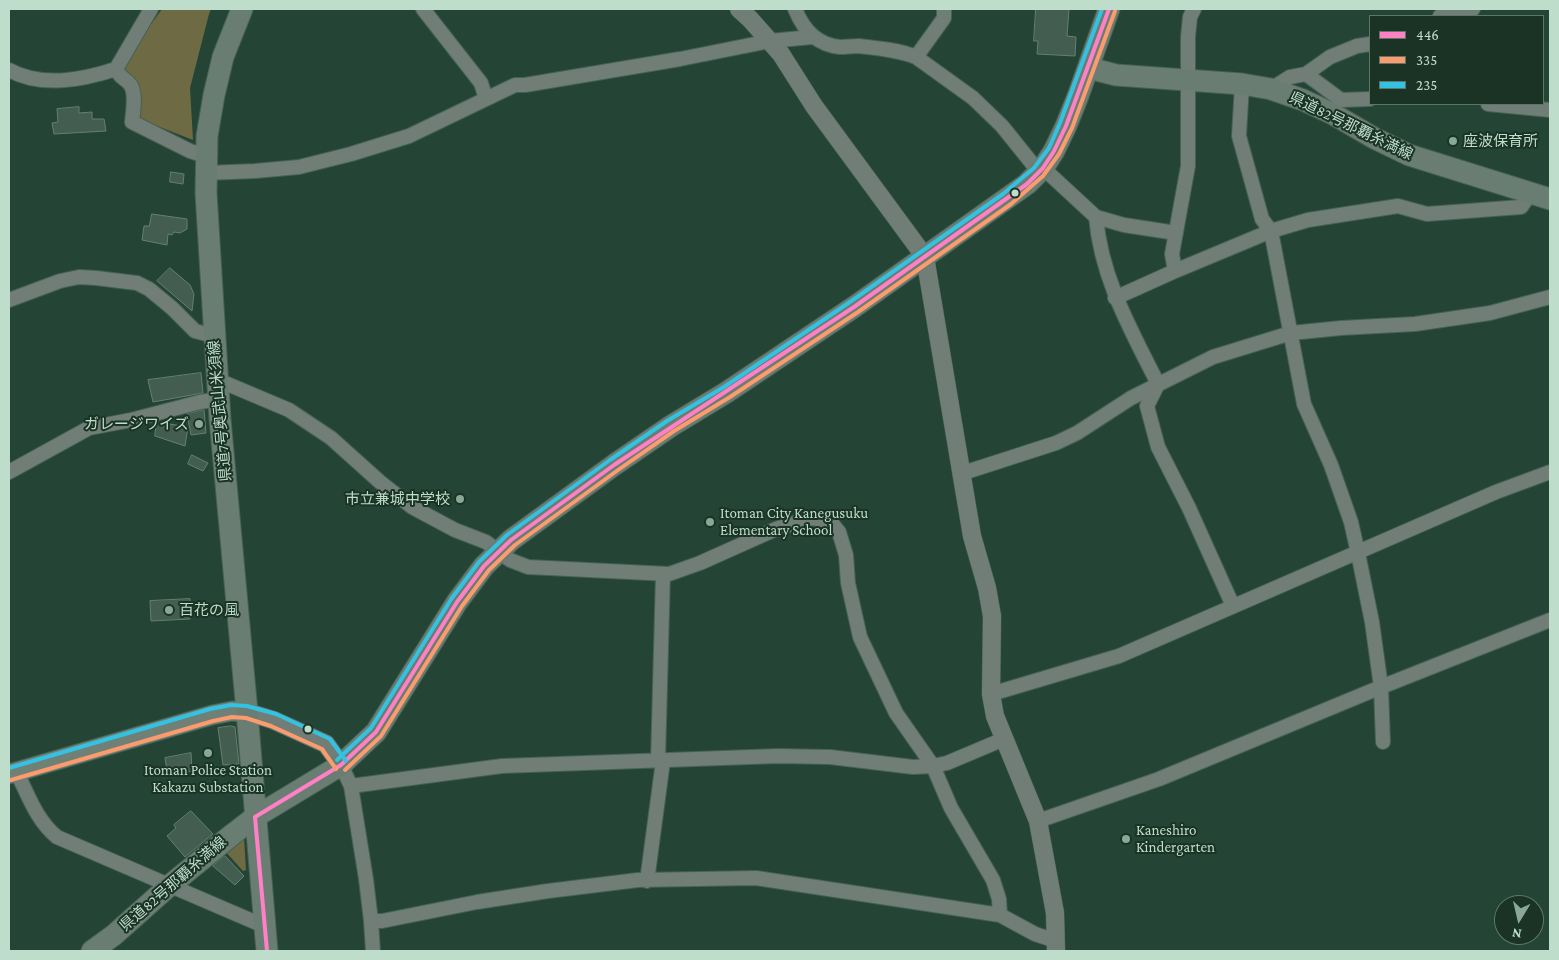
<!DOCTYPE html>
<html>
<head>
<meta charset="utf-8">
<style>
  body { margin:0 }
  #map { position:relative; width:1559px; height:960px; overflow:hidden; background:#244535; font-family:"Crimson Pro",serif }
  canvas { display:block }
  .frame { position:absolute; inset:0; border:10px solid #bfddcb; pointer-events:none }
  .legend { position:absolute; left:1369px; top:15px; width:175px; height:90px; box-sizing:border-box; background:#1a3325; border:1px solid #5c7767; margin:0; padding:6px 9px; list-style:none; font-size:15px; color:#bfddcb }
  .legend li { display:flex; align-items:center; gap:10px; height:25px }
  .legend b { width:25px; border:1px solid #5c7767 }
  .north { position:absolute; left:1494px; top:895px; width:50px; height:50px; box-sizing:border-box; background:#1a3325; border:1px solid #5c7767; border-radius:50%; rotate:189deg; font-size:14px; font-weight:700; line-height:20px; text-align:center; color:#bfddcb }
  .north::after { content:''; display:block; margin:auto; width:18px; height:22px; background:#89a896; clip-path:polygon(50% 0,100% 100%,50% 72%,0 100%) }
</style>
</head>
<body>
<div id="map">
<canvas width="1559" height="960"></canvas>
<div class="frame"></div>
<ul class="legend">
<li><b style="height:6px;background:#ff80c5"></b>446</li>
<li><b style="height:6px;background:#fc9b6d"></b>335</li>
<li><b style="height:6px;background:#33c2e2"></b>235</li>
</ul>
<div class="north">N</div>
</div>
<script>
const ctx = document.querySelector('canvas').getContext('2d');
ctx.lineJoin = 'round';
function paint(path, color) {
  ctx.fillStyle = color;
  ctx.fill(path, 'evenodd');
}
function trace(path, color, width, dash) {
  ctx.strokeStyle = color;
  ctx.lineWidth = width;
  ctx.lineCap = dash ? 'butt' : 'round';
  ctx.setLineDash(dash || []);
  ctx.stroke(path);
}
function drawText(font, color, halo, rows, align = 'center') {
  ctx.font = font + ' "Crimson Pro","Noto Sans JP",serif';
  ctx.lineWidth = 4;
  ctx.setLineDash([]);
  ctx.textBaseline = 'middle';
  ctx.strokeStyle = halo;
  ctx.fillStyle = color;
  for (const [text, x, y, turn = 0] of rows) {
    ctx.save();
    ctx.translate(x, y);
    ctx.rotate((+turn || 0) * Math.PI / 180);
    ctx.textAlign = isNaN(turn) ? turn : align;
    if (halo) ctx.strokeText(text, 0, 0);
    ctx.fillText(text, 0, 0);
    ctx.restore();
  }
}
paint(new Path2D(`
  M162,9H211L209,14L190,88L193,140L137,118L120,67Z
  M244,837L246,870L243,871L225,851Z`), '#6e6b44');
const building = new Path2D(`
  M1036,9H1069L1067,36L1076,37L1075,56L1037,54L1038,41H1034Z
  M79,107V113L92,112V119H104L106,131L54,134L52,123L58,122L57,109Z
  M171,172L184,174L183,184L170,182Z
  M152,214L187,219V229L180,233L174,232L172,235L168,234L167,245L142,240L144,226H149Z
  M170,268L190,285L194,294L192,311L157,281Z
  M201,373L203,393L153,402L148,380Z
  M204,410L206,433L191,435L187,414Z
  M157,422L188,427L185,446L155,436Z
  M192,455L208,463L203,471L188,464Z
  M190,599V619L151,621L150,601Z
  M231,726L235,727L239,764L223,765L218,728Z
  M191,753L192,771L168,776L165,758Z
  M191,811L213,834L185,857L167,836L176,828L174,825Z
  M225,856L244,876L235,885L213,866Z`);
paint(building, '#435d50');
trace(building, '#657f72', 1);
const minor = new Path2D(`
  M423,9L481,83L486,99
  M795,9C803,29 817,45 840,47C846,47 853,46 859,46C877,48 899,50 916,57L973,98L1002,126L1039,172
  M1440,16L1473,9
  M916,57L944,18V9
  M116,69L151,9
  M9,70C42,88 82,80 116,69C120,78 123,77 129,83C137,91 133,111 132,122L190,151L206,156
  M1306,74L1341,100L1370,99
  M1242,84L1239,136L1262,219L1271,231L1304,404L1331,465L1351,522L1358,553L1372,622L1381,687L1383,742
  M1271,89L1290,77L1306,74L1330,57L1357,46L1370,44
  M1488,104L1550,110
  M1043,168L1096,217L1124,225L1176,233
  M206,173L255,171L299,167L351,154L409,136L515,85H525L680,59L770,41L812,37
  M1096,217C1101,278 1131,330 1158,384
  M1175,271L1172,254L1188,166V37L1190,17L1194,9
  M1115,298L1175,271L1271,231L1308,220L1398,206L1427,214L1521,207L1531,193
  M9,300L60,281L79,277L96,278L137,283L149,289L172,308L195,331L214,336
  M218,380L289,410L331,438L380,482L412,507L455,530L486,542L510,560L528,567L669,574L700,563L776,529L811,518L830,521L839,532L846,555L848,583L860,637L896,713L933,766L951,808L993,880L999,899L1000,915
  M1158,384L1147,406L1158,447L1189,508L1233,606
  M9,472L89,428L131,420L200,402L219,399
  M960,474L1056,443L1077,433L1131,398L1213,357L1291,333L1341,328L1415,324L1490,313L1550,297
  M991,694L1119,656L1496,492L1550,472
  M658,761L663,574
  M341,765L351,786L366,879L371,921L373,951
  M16,771C28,794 36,820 57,837L264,926
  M351,786L502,766L778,756L830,757L913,767L933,766L947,763L1004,739
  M1038,821L1159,779L1381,687L1550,620
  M647,881L663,761
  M371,921H382L477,902L548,891L638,880L756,878L1000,915L1035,934L1056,941`);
const tertiary = new Path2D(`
  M739,9L750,19L781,54L814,106L925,257L972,536L987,588L992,616L991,694L995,716L1038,821L1055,913L1056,951
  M247,712L273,720L326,744L341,765`);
const secondary = new Path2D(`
  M9,774L212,715L232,711L247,712`);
const primary = new Path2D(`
  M242,9L223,57L214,95L207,136L206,193L220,419L247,712L267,951
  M1089,68L1116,75L1242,84L1271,89L1303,100L1333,114L1374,138L1409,155L1550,199
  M92,951L114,935L169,886L233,834L255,817L341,765L376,732L457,602L484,566L511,540L614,465L671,426L727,392L854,307L1027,184L1043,168L1054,151L1066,126L1078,96L1109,9`);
trace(minor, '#456153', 16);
trace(tertiary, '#456153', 19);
trace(secondary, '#456153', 21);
trace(primary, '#456153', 23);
trace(minor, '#717e77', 14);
trace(tertiary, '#717e77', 18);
trace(secondary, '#6f8076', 19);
trace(primary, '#6a7d73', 21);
trace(new Path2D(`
  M255,817L341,765L376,732L457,602L484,566L511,540L614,465L854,307L1027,184L1043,168L1054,151L1066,126L1109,9
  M255,817L267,951`), '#ff80c5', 4);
trace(new Path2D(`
  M345,770L381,736L462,606L489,570L515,545L618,470L674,431L730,397L858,312L1011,204L1043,176L1059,154L1072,128L1115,11
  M11,780L213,721L232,717L246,718L271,726L322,749L336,769`), '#fc9b6d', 4);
trace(new Path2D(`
  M337,760L371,728L452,598L479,562L507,535L610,460L667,421L724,387L850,302L1003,194L1034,168L1049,148L1060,123L1102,9
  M9,768L210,709L231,705L247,706L276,714L330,739L346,761`), '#33c2e2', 4);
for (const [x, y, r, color] of [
  [1453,141,5,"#89a896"],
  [1015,193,4.5,"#bfddcb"],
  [199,424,5,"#89a896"],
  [460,499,5,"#89a896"],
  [710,522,5,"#89a896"],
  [169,610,5,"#89a896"],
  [308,729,4.5,"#bfddcb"],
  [208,753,5,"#89a896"],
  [1126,839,5,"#89a896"]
]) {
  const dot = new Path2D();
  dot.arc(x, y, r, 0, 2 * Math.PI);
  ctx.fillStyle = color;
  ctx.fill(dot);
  trace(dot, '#1a3325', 2);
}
drawText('15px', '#bfddcb', '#1a3325', [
  ["県道82号那覇糸満線",1351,126,26],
  ["県道7号奥武山米須線",220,411,-95],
  ["県道82号那覇糸満線",173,884,-41]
]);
drawText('15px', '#bfddcb', '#1a3325', [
  ["座波保育所",1463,141],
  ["ガレージワイズ",189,424,"right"],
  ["市立兼城中学校",450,499,"right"],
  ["Itoman City Kanegusuku",720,513],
  ["Elementary School",720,530],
  ["百花の風",179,610],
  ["Itoman Police Station",208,770,"center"],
  ["Kakazu Substation",208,787,"center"],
  ["Kaneshiro",1136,830],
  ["Kindergarten",1136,847]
], 'left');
</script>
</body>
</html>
